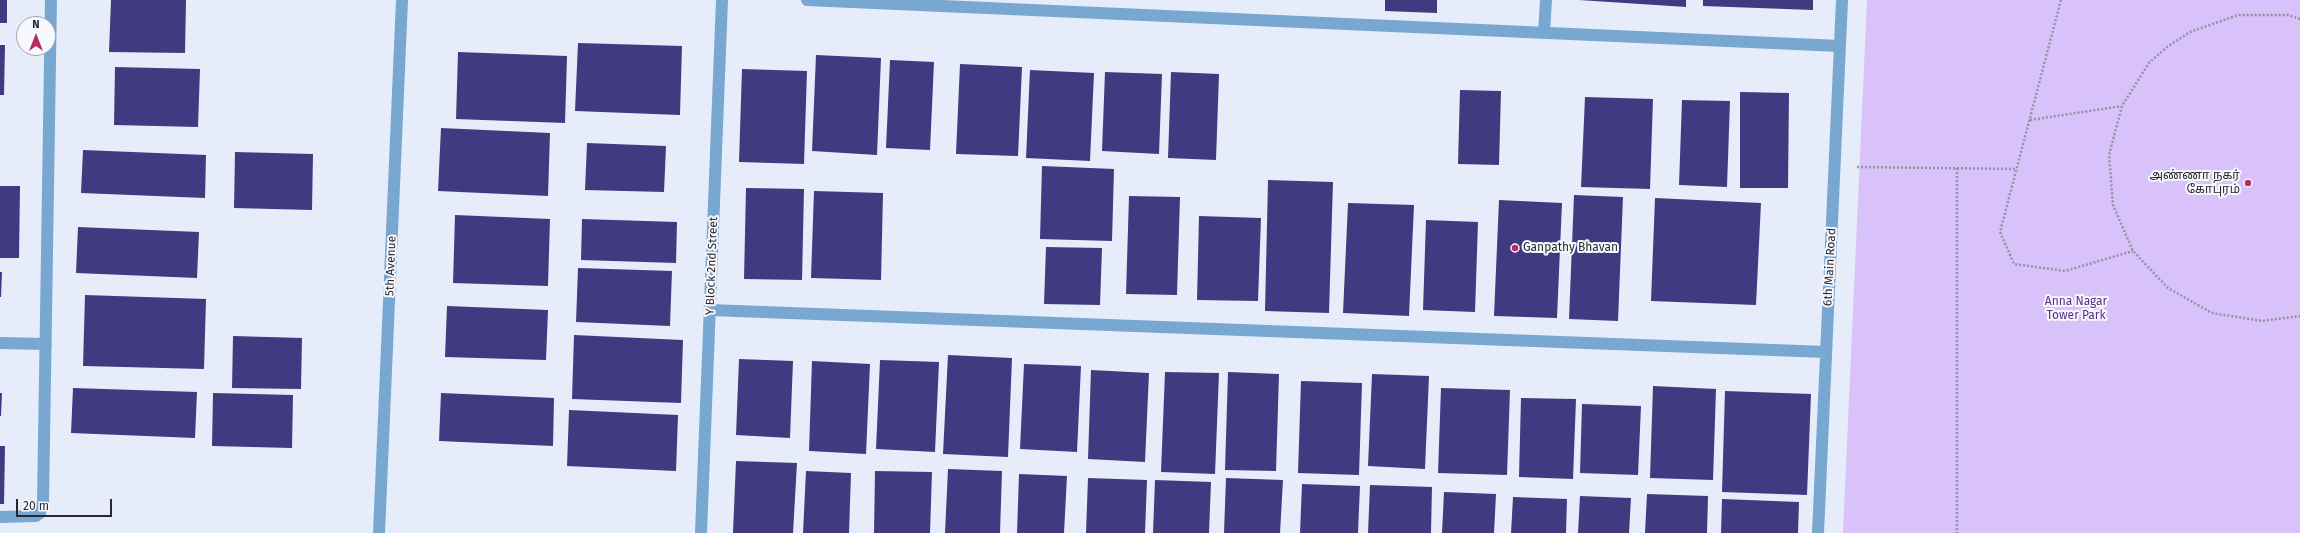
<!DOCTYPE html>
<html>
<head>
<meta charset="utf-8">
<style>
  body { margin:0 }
  #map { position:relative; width:2300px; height:533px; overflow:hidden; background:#e6ecf9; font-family:"Fira Sans",sans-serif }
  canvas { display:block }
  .north { position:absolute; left:16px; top:16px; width:40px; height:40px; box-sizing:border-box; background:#f7f9ff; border:1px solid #a4a6ab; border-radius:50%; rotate:0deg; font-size:11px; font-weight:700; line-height:16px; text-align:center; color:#27292e }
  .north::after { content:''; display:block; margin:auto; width:14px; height:18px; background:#b72b62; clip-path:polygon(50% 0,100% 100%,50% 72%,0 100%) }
  .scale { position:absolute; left:16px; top:499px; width:96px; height:18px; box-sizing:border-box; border:2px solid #27292e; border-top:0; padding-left:5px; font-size:12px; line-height:14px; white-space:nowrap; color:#27292e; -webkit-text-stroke:3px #f7f9ff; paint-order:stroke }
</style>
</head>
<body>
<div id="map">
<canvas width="2300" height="533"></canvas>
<div class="north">N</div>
<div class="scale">20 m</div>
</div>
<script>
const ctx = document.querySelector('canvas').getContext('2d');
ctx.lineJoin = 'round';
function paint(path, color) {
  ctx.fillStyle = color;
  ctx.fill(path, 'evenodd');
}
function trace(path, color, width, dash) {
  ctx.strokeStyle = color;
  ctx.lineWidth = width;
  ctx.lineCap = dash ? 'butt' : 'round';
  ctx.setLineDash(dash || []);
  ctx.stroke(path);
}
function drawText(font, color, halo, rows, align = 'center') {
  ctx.font = font + ' "Fira Sans","Noto Sans Tamil",sans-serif';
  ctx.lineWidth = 4;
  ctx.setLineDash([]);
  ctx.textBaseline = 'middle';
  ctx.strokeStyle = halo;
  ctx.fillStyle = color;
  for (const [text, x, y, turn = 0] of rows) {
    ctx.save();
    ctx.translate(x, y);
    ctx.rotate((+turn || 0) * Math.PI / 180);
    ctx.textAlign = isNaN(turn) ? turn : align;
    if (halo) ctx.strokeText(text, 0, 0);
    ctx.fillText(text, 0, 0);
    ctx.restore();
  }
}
paint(new Path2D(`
  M1867,0H2300V533H1843Z`), '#d9c1f9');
paint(new Path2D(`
  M0,0H7V23H0Z
  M111,0H186L185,53L109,52Z
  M1385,0H1437V13L1385,11Z
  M1579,0H1686V7Z
  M1703,0H1813V10L1703,6Z
  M578,43L682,46L680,115L575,111Z
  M0,45H5L4,95H0Z
  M458,52L567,56L565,123L456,119Z
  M816,55L881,58L877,155L812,151Z
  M890,60L934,62L930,150L886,148Z
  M960,64L1022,67L1018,156L956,154Z
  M115,67L200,69L198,127L114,125Z
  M742,69L807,71L804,164L739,162Z
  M1030,70L1094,73L1090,161L1026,158Z
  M1105,72L1162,74L1159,154L1102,151Z
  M1171,72L1219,74L1216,160L1168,158Z
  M1460,90L1501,91L1499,165L1458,164Z
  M1740,92L1789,93L1788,188H1740Z
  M1585,97L1653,99L1650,189L1581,187Z
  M1682,100L1730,101L1727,187L1679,185Z
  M441,128L550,133L548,196L438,191Z
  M587,143L666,146L664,192L585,190Z
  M83,150L206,155L205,198L81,193Z
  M235,152L313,154L312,210L234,208Z
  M1042,166L1114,169L1112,241L1040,239Z
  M1268,180L1333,182L1329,313L1265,311Z
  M0,186H20L19,258H0Z
  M746,188L804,189L802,280L744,279Z
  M814,191L883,193L881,280L811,278Z
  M1574,195L1623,197L1618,321L1569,319Z
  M1129,196L1180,197L1177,295L1126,294Z
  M1655,198L1761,203L1756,305L1651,301Z
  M1499,200L1562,203L1557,318L1494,316Z
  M1348,203L1414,205L1409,316L1343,313Z
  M455,215L550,219L548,286L453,283Z
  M1199,216L1261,218L1258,301L1197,300Z
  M582,219L677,222L676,263L581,260Z
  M1426,220L1478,222L1475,312L1423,310Z
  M78,227L199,232L197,278L76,273Z
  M1046,247L1102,248L1100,305L1044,304Z
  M578,268L672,271L670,326L576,322Z
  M0,272H2L1,297H0Z
  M85,295L206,299L204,369L83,366Z
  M447,306L548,310L546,360L445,357Z
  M574,335L683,340L681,403L572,399Z
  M233,336L302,338L301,389L232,388Z
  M948,355L1012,358L1008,457L943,454Z
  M739,359L793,361L790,438L736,435Z
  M880,360L939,362L935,452L876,449Z
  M812,361L870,364L866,454L809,451Z
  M1024,364L1081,366L1077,452L1020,449Z
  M1091,370L1149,373L1145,462L1088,459Z
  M1165,372L1219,373L1215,474L1161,472Z
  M1228,372L1279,374L1276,471L1225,470Z
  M1372,374L1429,376L1425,469L1368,466Z
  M1301,381L1362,383L1359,475L1298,473Z
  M1653,386L1716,389L1713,480L1650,478Z
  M73,388L197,392L195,438L71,433Z
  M1441,388L1510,390L1507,475L1438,473Z
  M1725,391L1811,394L1807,495L1722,492Z
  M0,393H2L1,416H0Z
  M213,393L293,395L292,448L212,446Z
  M441,393L554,398L553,446L439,441Z
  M1521,398L1576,399L1573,479L1519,477Z
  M1582,404L1641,406L1638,475L1580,473Z
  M569,410L678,415L676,471L567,466Z
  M0,446H5L4,504H0Z
  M736,461L797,463L793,533H733Z
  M948,469L1002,471L1000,533H945Z
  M806,471L851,473L849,533H803Z
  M875,471L932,472L930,533H874Z
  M1019,474L1067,476L1064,533H1017Z
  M1088,478L1147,480L1145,533H1086Z
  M1226,478L1283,480L1280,533H1224Z
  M1155,480L1211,482L1209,533H1153Z
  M1302,484L1360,486L1358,533H1300Z
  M1370,485L1432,487L1431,533H1368Z
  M1444,492L1496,494L1494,533H1442Z
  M1647,494L1708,496L1707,533H1645Z
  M1580,496L1631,498L1629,533H1578Z
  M1513,497L1567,499L1566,533H1511Z
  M1722,499L1799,502L1798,533H1721Z`), '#413a81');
trace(new Path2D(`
  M2061,0L2000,232L2014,264L2065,271L2133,251
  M2300,19L2288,15H2238L2190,32L2167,47L2149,63L2122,106L2109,155L2113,205L2133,251L2168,288L2212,313L2262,321L2300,316
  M2030,120L2122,106
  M1857,167L2017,169
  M1957,168V533`), '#90949d', 2.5, [2, 2]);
trace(new Path2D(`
  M807,0L1840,46
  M1544,33L1546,0
  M710,310L1826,352
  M0,343L46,344
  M0,517L36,516L40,513L43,502L51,0
  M379,533L402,0
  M701,533L722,0
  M1818,533L1842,0`), '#78a7d1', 12);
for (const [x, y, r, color] of [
  [2248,183,4,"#b72b62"],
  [1515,248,4,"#b72b62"]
]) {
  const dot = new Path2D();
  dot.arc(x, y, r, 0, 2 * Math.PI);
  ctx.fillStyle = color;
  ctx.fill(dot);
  trace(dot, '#f7f9ff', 1.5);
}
drawText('12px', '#27292e', '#f7f9ff', [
  ["அண்ணா நகர்",2240,176],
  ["கோபுரம்",2240,190],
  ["Ganpathy Bhavan",1523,248,"left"]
], 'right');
drawText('12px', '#27292e', '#f7f9ff', [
  ["5th Avenue",391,266,-88],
  ["Y Block 2nd Street",712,266,-88],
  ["6th Main Road",1830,267,-87]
]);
drawText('12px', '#5b2d87', '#f7f9ff', [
  ["Anna Nagar",2076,302],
  ["Tower Park",2076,316]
]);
</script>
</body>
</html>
